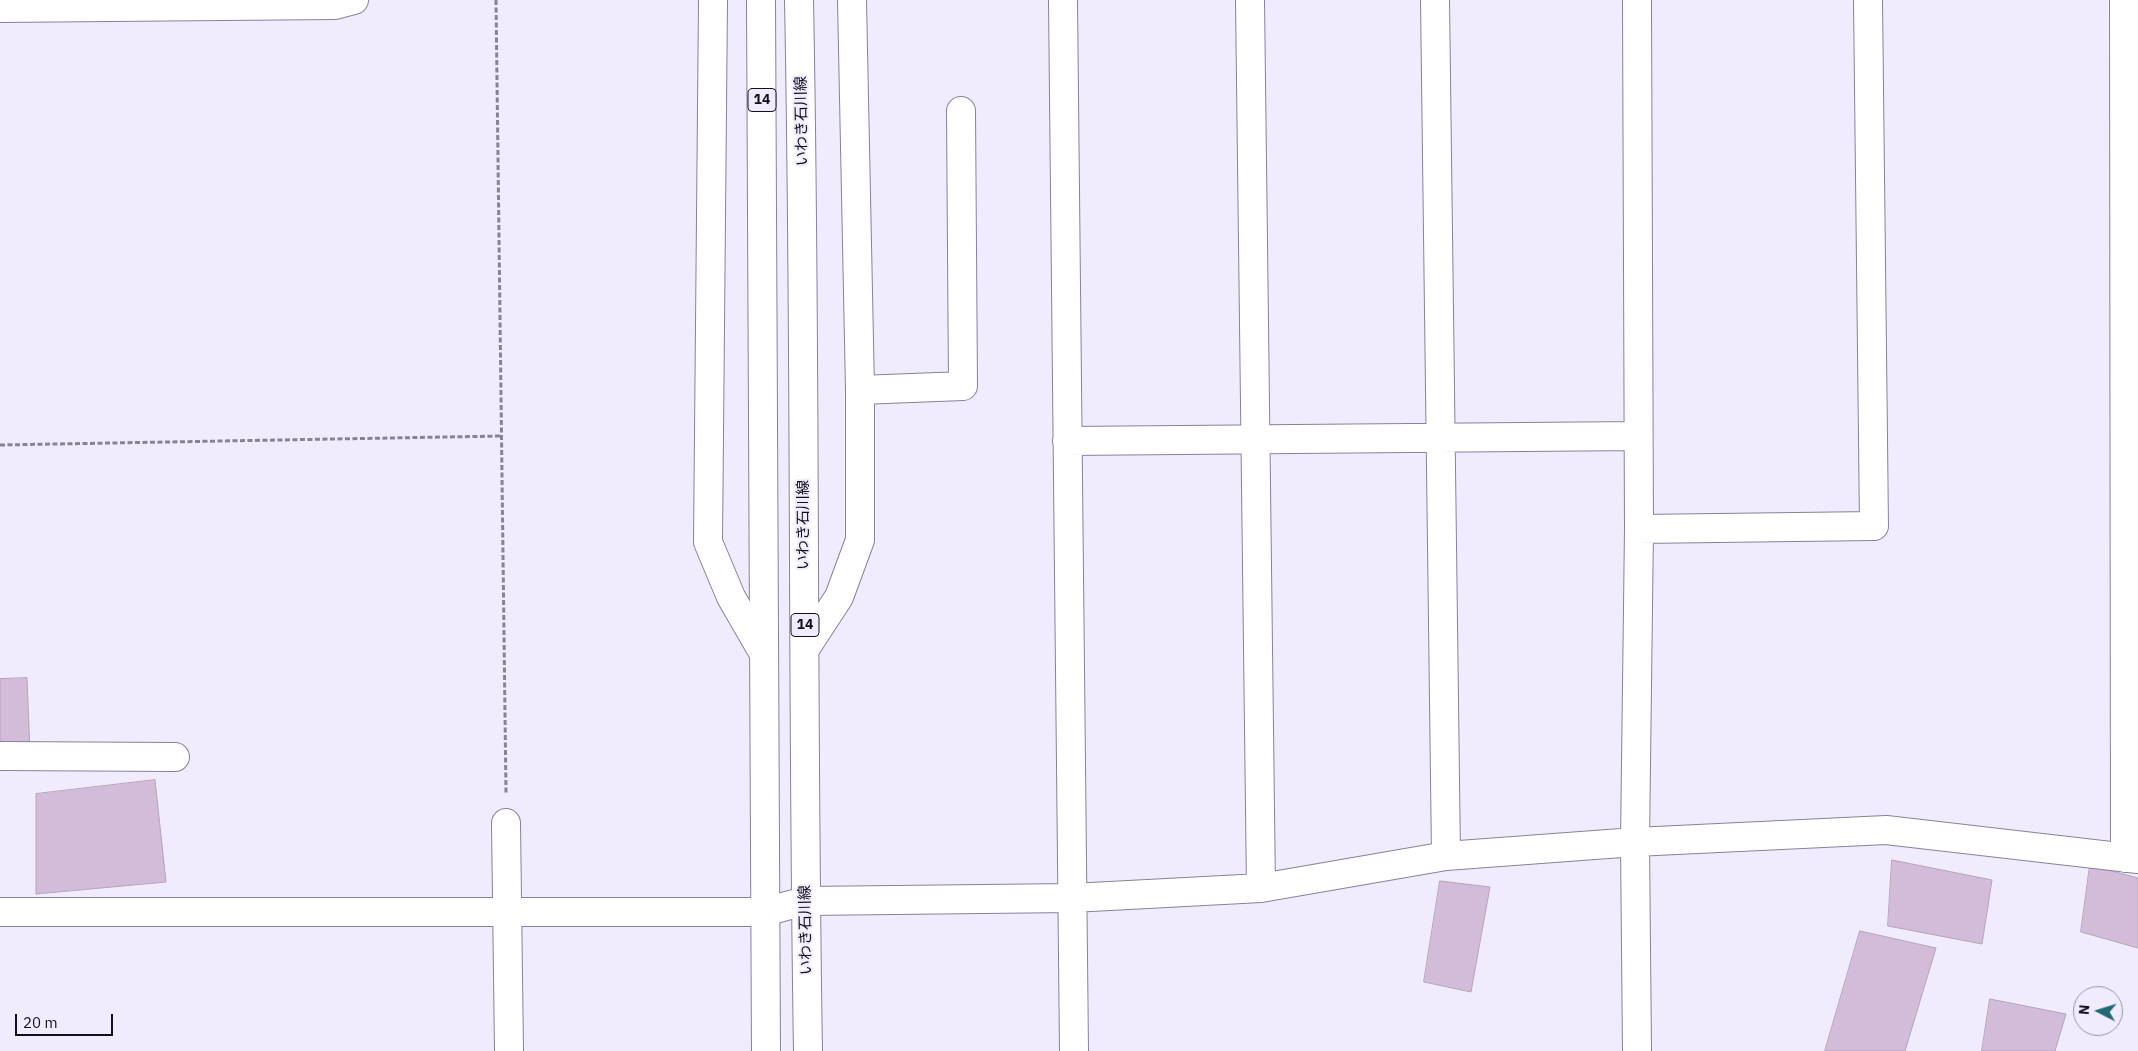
<!DOCTYPE html>
<html>
<head>
<meta charset="utf-8">
<style>
  body { margin:0 }
  #map { position:relative; width:2138px; height:1051px; overflow:hidden; background:#f1ecfd; font-family:"IBM Plex Sans",sans-serif }
  canvas { display:block }
  .north { position:absolute; left:2073px; top:986px; width:50px; height:50px; box-sizing:border-box; background:#f1ecfd; border:1px solid #9894a2; border-radius:50%; rotate:275deg; font-size:14px; font-weight:700; line-height:20px; text-align:center; color:#131019 }
  .north::after { content:''; display:block; margin:auto; width:18px; height:22px; background:#206975; clip-path:polygon(50% 0,100% 100%,50% 72%,0 100%) }
  .scale { position:absolute; left:15px; top:1014px; width:98px; height:22px; box-sizing:border-box; border:2px solid #131019; border-top:0; padding-left:6px; font-size:15px; line-height:18px; white-space:nowrap; color:#131019; -webkit-text-stroke:4px #f1ecfd; paint-order:stroke }
</style>
</head>
<body>
<div id="map">
<canvas width="2138" height="1051"></canvas>
<div class="north">N</div>
<div class="scale">20 m</div>
</div>
<script>
const ctx = document.querySelector('canvas').getContext('2d');
ctx.lineJoin = 'round';
function paint(path, color) {
  ctx.fillStyle = color;
  ctx.fill(path, 'evenodd');
}
function trace(path, color, width, dash) {
  ctx.strokeStyle = color;
  ctx.lineWidth = width;
  ctx.lineCap = dash ? 'butt' : 'round';
  ctx.setLineDash(dash || []);
  ctx.stroke(path);
}
function drawText(font, color, halo, rows, align = 'center') {
  ctx.font = font + ' "IBM Plex Sans","Noto Sans JP",sans-serif';
  ctx.lineWidth = 4;
  ctx.setLineDash([]);
  ctx.textBaseline = 'middle';
  ctx.strokeStyle = halo;
  ctx.fillStyle = color;
  for (const [text, x, y, turn = 0] of rows) {
    ctx.save();
    ctx.translate(x, y);
    ctx.rotate((+turn || 0) * Math.PI / 180);
    ctx.textAlign = isNaN(turn) ? turn : align;
    if (halo) ctx.strokeText(text, 0, 0);
    ctx.fillText(text, 0, 0);
    ctx.restore();
  }
}
const building = new Path2D(`
  M27,678L30,752L0,753V679Z
  M155,780L166,882L36,894V794Z
  M1892,860L1992,880L1982,944L1888,926Z
  M2090,865L2138,878V948L2081,932Z
  M1440,881L1490,887L1471,992L1424,982Z
  M1860,931L1936,948L1905,1051H1825Z
  M1990,999L2066,1014L2055,1051H1982Z`);
paint(building, '#d2bcd9');
trace(building, '#b5a4bb', 1);
const minor = new Path2D(`
  M713,0L708,542L731,597L764,654
  M1063,0L1074,1051
  M1250,0L1261,888
  M1435,0L1446,856
  M2124,0L2125,858
  M0,8L335,5L354,0
  M860,390L963,386L961,111
  M1067,441L1638,436
  M1639,529L1874,526L1868,0
  M805,649L839,597L860,540V390L852,0
  M0,756L175,757
  M506,823L509,1051
  M0,912H764L805,901L1072,898L1261,888L1446,856L1635,842L1886,830L2138,859
  M1637,1051L1635,842L1639,529L1637,0`);
const major = new Path2D(`
  M761,0L766,1051
  M799,0C806,350 802,701 808,1051`);
trace(minor, '#89819a', 30);
trace(major, '#89819a', 30);
trace(new Path2D(`
  M496,0L506,793
  M0,445L501,436`), '#878390', 3, [5, 2.5]);
trace(minor, '#fff', 28);
trace(major, '#fff', 28);
for (const [x, y, w] of [
  [762,100,28],
  [805,625,28]
]) {
  const box = new Path2D();
  box.roundRect(x - w / 2, y - 11.5, w, 23, 4);
  ctx.fillStyle = '#f1ecfd';
  ctx.fill(box);
  trace(box, '#131019', 1);
}
drawText('bold 14px', '#131019', null, [
  ["14",762,100],
  ["14",805,625]
]);
drawText('15px', '#131019', '#f1ecfd', [
  ["いわき石川線",802,121,-91],
  ["いわき石川線",804,525,-90],
  ["いわき石川線",806,930,-91]
]);
</script>
</body>
</html>
